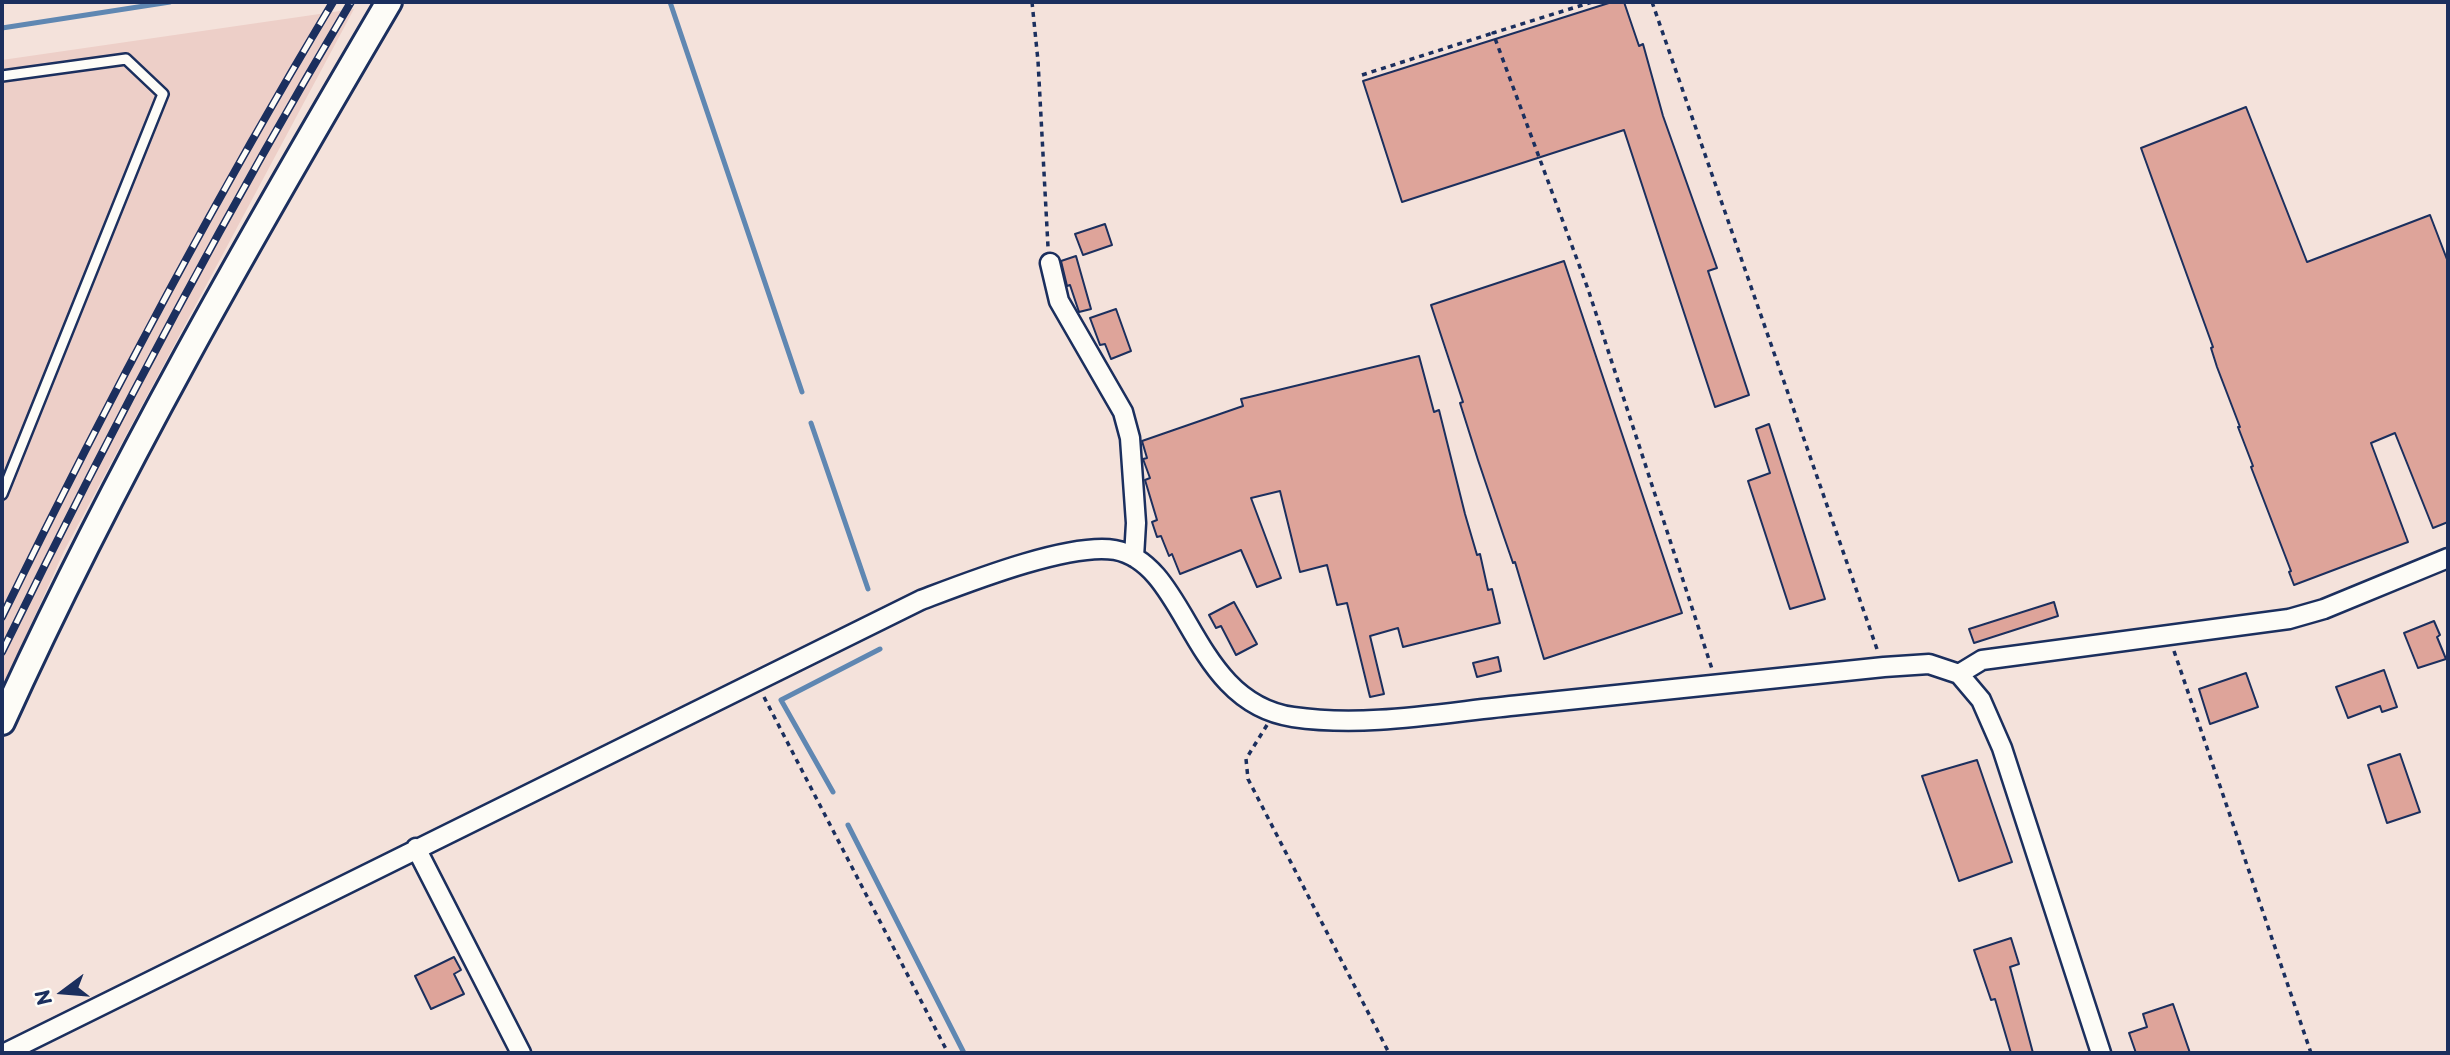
<!DOCTYPE html>
<html>
<head>
<meta charset="utf-8">
<style>
  body { margin:0 }
  #map { position:relative; width:2450px; height:1055px; overflow:hidden; background:#f4e2db; font-family:"Playpen Sans",sans-serif }
  canvas { display:block }
  .frame { position:absolute; inset:0; border:4px solid #1b2f5e; pointer-events:none }
  .north { position:absolute; left:28px; top:957px; width:70px; height:70px; -webkit-text-stroke:5px #fdfcf7; paint-order:stroke; rotate:254deg; font-size:19px; font-weight:700; line-height:28px; text-align:center; color:#1b2f5e }
  .north::after { content:''; display:block; margin:auto; width:24px; height:32px; background:#1b2f5e; clip-path:polygon(50% 0,100% 100%,50% 72%,0 100%) }
</style>
</head>
<body>
<div id="map">
<canvas width="2450" height="1055"></canvas>
<div class="frame"></div>
<div class="north">N</div>
</div>
<script>
const ctx = document.querySelector('canvas').getContext('2d');
ctx.lineJoin = 'round';
function paint(path, color) {
  ctx.fillStyle = color;
  ctx.fill(path, 'evenodd');
}
function trace(path, color, width, dash) {
  ctx.strokeStyle = color;
  ctx.lineWidth = width;
  ctx.lineCap = dash ? 'butt' : 'round';
  ctx.setLineDash(dash || []);
  ctx.stroke(path);
}
paint(new Path2D(`
  M354,9L64,551L2,689V60Z`), '#edcfc8');
trace(new Path2D(`
  M670,2L802,392
  M2,28L170,2
  M811,423L868,589
  M833,792L781,700L880,649
  M848,825L964,1053`), '#5f87b2', 5);
const building = new Path2D(`
  M1612,2H1624L1639,46L1643,44L1663,116L1717,268L1708,271L1749,395L1715,407L1624,130L1402,202L1363,81Z
  M2246,107L2307,262L2430,215L2448,262V522L2433,528L2395,433L2371,443L2408,542L2294,585L2289,572L2291,571L2251,467L2253,466L2238,427H2240L2217,367L2211,348L2213,347L2141,148Z
  M1105,224L1112,245L1083,255L1075,234Z
  M1076,256L1091,309L1079,312L1070,285L1067,286L1061,261Z
  M1564,261L1682,613L1544,659L1515,562L1513,563L1504,537L1478,460L1460,403L1463,402L1431,305Z
  M1116,309L1131,351L1111,359L1105,344L1100,345L1090,318Z
  M1419,356L1434,412L1439,410L1465,514L1477,555L1480,554L1488,590L1492,589L1500,623L1403,647L1398,628L1370,636L1384,694L1370,697L1347,603L1337,605L1327,565L1300,572L1280,491L1251,498L1281,578L1257,587L1241,550L1180,574L1172,554L1169,556L1161,536L1157,537L1152,522L1157,520L1145,480L1150,478L1143,459L1147,458L1142,441L1243,406L1241,399Z
  M1769,424L1825,599L1790,609L1748,481L1770,473L1756,429Z
  M1234,602L1257,644L1236,655L1221,626L1216,628L1209,615Z
  M2054,602L2058,616L1974,643L1969,629Z
  M2434,621L2440,635L2437,637L2446,659L2418,668L2404,633Z
  M1498,657L1501,671L1477,677L1473,663Z
  M2384,670L2397,707L2382,712L2380,706L2348,718L2336,687Z
  M2246,673L2258,707L2210,724L2199,689Z
  M2400,754L2420,812L2387,823L2368,765Z
  M1977,760L2012,862L1959,881L1922,776Z
  M2011,938L2019,964L2010,967L2033,1053H2011L1995,999L1991,1000L1974,950Z
  M454,957L461,970L454,974L464,994L431,1009L415,976Z
  M2173,1004L2190,1053H2136L2129,1033L2147,1027L2143,1014Z`);
paint(building, '#dea49a');
trace(building, '#1b2f5e', 2);
const lane = new Path2D(`
  M2,76L126,59L163,94L2,494`);
const street = new Path2D(`
  M1050,263L1059,301L1123,412L1130,438L1136,523L1134,557
  M1959,674L1981,700L2002,748L2101,1053
  M416,848L521,1053
  M5,1053L921,600C966,583 1069,542 1115,550C1189,564 1190,702 1293,717C1368,728 1446,712 1520,705C1641,692 1762,679 1884,667L1929,664L1959,674L1982,660L2289,619L2324,609L2448,558`);
const secondary = new Path2D(`
  M2,722C115,473 251,237 389,2`);
trace(lane, '#1b2f5e', 14);
trace(street, '#1b2f5e', 23);
trace(secondary, '#1b2f5e', 30);
trace(new Path2D(`
  M1032,2L1038,61L1048,247
  M1592,2L1493,33L1588,289L1712,669
  M1652,2L1878,652
  M1362,75L1493,33
  M2174,651L2311,1053
  M764,697L948,1053
  M1267,725L1246,759L1248,779L1389,1053`), '#1b2f5e', 3.5, [5, 5]);
trace(lane, '#fdfcf7', 9);
trace(street, '#fdfcf7', 18);
trace(secondary, '#fdfcf7', 24);
const rail = new Path2D(`
  M2,617C104,408 213,202 333,2
  M2,652C110,431 225,214 351,2`);
trace(rail, '#1b2f5e', 8);
trace(rail, '#fdfcf7', 5, [16]);
</script>
</body>
</html>
